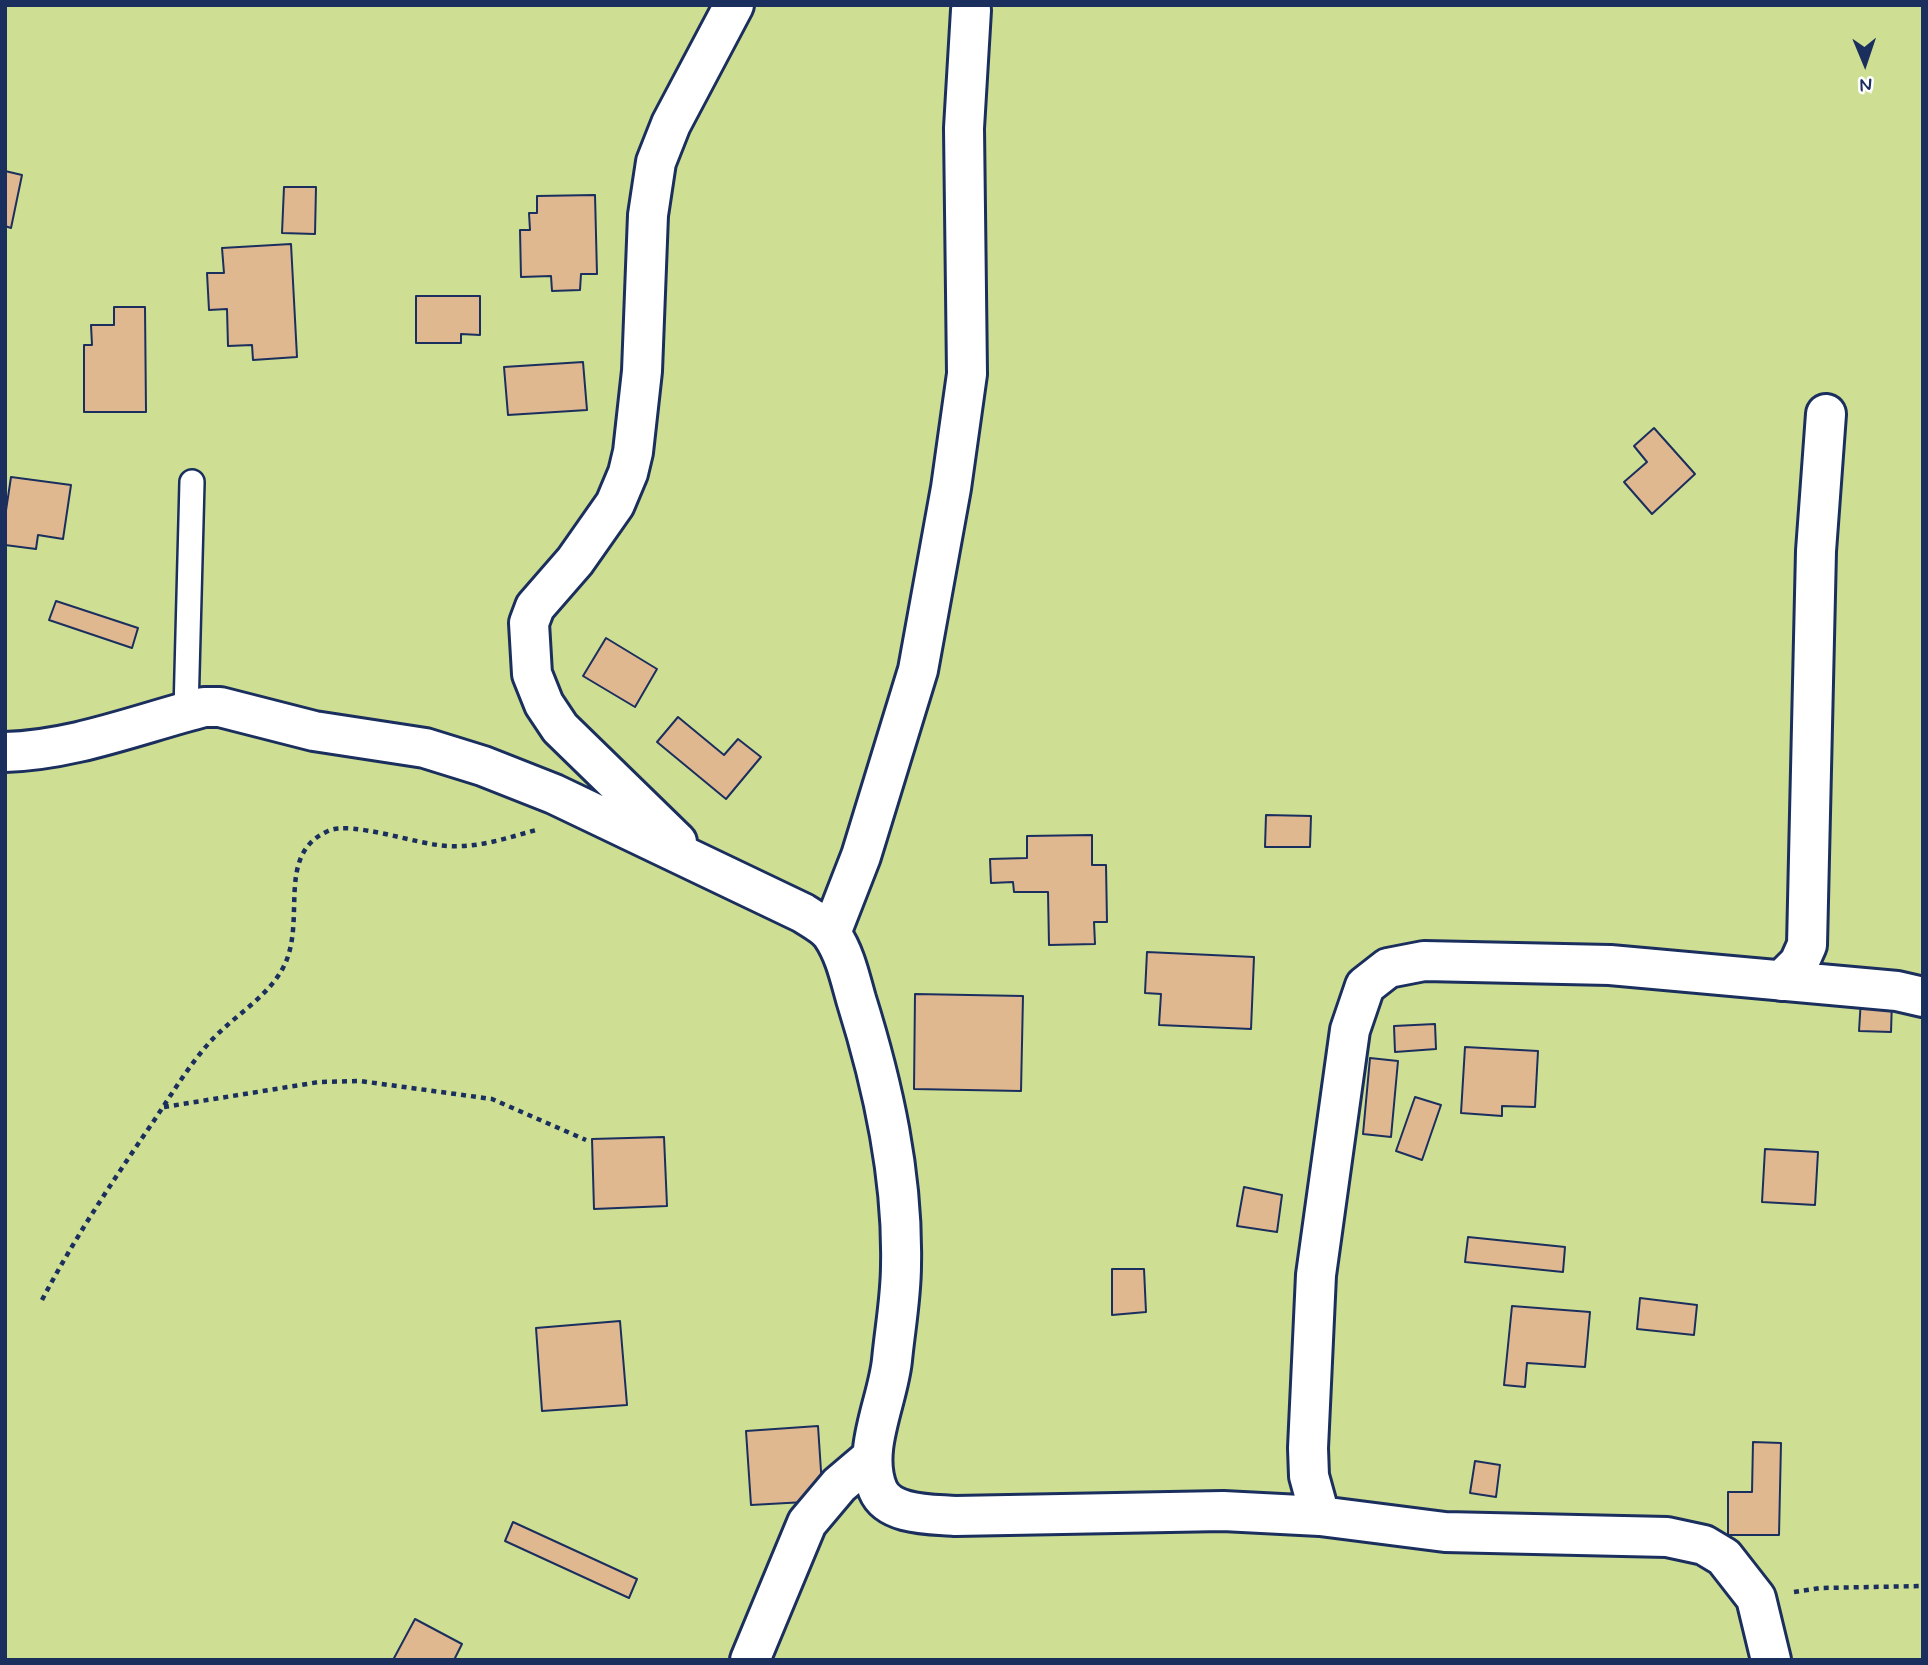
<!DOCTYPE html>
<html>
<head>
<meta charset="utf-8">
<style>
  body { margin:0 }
  #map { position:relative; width:1928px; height:1665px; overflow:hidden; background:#f6eade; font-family:Mynerve,sans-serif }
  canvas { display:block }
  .frame { position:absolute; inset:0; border:7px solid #1b2f5e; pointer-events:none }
  .north { position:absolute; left:1830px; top:28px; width:70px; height:70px; -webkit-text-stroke:5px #fff; paint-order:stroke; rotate:178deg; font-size:19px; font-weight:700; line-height:28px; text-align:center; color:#1b2f5e }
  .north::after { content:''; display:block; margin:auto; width:24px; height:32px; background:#1b2f5e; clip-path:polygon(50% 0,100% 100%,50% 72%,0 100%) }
</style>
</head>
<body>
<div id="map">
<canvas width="1928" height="1665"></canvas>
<div class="frame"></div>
<div class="north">N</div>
</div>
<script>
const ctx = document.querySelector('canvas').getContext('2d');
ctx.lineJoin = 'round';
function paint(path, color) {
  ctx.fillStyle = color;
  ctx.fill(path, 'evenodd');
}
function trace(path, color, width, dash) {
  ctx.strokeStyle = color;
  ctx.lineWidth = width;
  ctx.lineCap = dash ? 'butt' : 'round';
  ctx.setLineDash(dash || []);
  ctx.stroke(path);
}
paint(new Path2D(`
  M5,5H1923V1660H5Z`), '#cede92');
const building = new Path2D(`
  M5,171L22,175L11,228L5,226Z
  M284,187H316L315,234L282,233Z
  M595,195L597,274H581L580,290L552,291L551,276L521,277L520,230H530L529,213H537V196Z
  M291,244L297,357L253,360L252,345L228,346L227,309L209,310L207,273H224L222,248Z
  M416,296H480V335L461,334V343H416Z
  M114,307H145L146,412H84V345H92L91,325H114Z
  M583,362L587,410L508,415L504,367Z
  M1654,428L1695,474L1652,514L1624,482L1647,462L1634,446Z
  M11,477L71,485L63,539L38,535L36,549L5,545V517Z
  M56,601L138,628L132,648L49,620Z
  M606,638L657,669L635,707L583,676Z
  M678,717L724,755L738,739L761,757L726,799L657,742Z
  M1266,815L1311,816L1310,847H1265Z
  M1092,835V865H1106L1107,922H1094L1095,944L1049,945L1048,892H1014L1013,882L991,883L990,859L1027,858V836Z
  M1147,952L1254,957L1251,1029L1159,1025L1161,994L1145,993Z
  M915,994L1023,996L1021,1091L914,1089Z
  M1861,999L1892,1000L1891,1032L1859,1031Z
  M1435,1024L1436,1049L1395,1052L1394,1026Z
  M1465,1047L1538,1051L1535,1107L1502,1106V1116L1461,1113Z
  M1370,1058L1398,1061L1391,1137L1363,1134Z
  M1415,1097L1441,1105L1422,1160L1396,1151Z
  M664,1137L667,1206L594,1209L592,1139Z
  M1765,1149L1818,1152L1815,1205L1762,1202Z
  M1244,1187L1282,1195L1277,1232L1237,1226Z
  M1468,1237L1565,1247L1563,1272L1465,1262Z
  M1112,1269H1144L1146,1312L1112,1315Z
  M1640,1298L1697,1305L1694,1335L1637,1329Z
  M1512,1306L1590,1312L1585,1367L1527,1363L1525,1387L1504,1385Z
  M620,1321L627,1405L542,1411L536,1328Z
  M818,1426L823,1501L751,1505L746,1431Z
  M1753,1442L1781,1443L1779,1535H1728V1492H1752Z
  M1475,1461L1500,1465L1496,1497L1470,1493Z
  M513,1522L637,1579L629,1598L505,1541Z
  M415,1619L462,1644L454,1660H393Z`);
paint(building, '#e0b890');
trace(building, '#1b2f5e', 2);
const service = new Path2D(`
  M186,711L192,482`);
const minor = new Path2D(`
  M5,752C74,750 138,724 204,707H220L314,731L425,748L483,766L554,794L803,913C812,919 826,926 832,935C845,954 850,978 856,999C883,1085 903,1175 901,1265C901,1297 895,1329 892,1360C888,1401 861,1450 878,1490C889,1516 932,1514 955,1516L1223,1511L1320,1516L1445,1532L1667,1537L1704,1545L1724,1557L1756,1598L1771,1660
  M677,842L560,728L544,704L532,674L529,623L535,607L575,561L615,504L628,473L633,452L642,371L648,215L656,162L671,124L734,5
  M831,933L861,856L918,670L951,488L967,374L964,128L971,10
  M1781,981L1799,963L1807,945L1816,551L1826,414
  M1320,1516L1309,1476L1308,1448L1316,1275L1350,1030L1365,986L1388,968L1424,961L1610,965L1897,991L1923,997
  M750,1660L807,1523L839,1485L872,1457`);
trace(service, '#1b2f5e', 28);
trace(minor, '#1b2f5e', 44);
trace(new Path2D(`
  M164,1107L319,1082L360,1081L492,1099L586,1140
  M42,1300C74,1239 112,1182 151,1125C170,1097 187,1068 209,1043C233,1016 266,999 283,968C308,921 274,855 328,831C351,820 418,845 448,846C478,848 507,838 536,830
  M1794,1592L1820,1588L1923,1586`), '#1b2f5e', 4.5, [5, 5]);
trace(service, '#fff', 23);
trace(minor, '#fff', 38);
</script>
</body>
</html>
